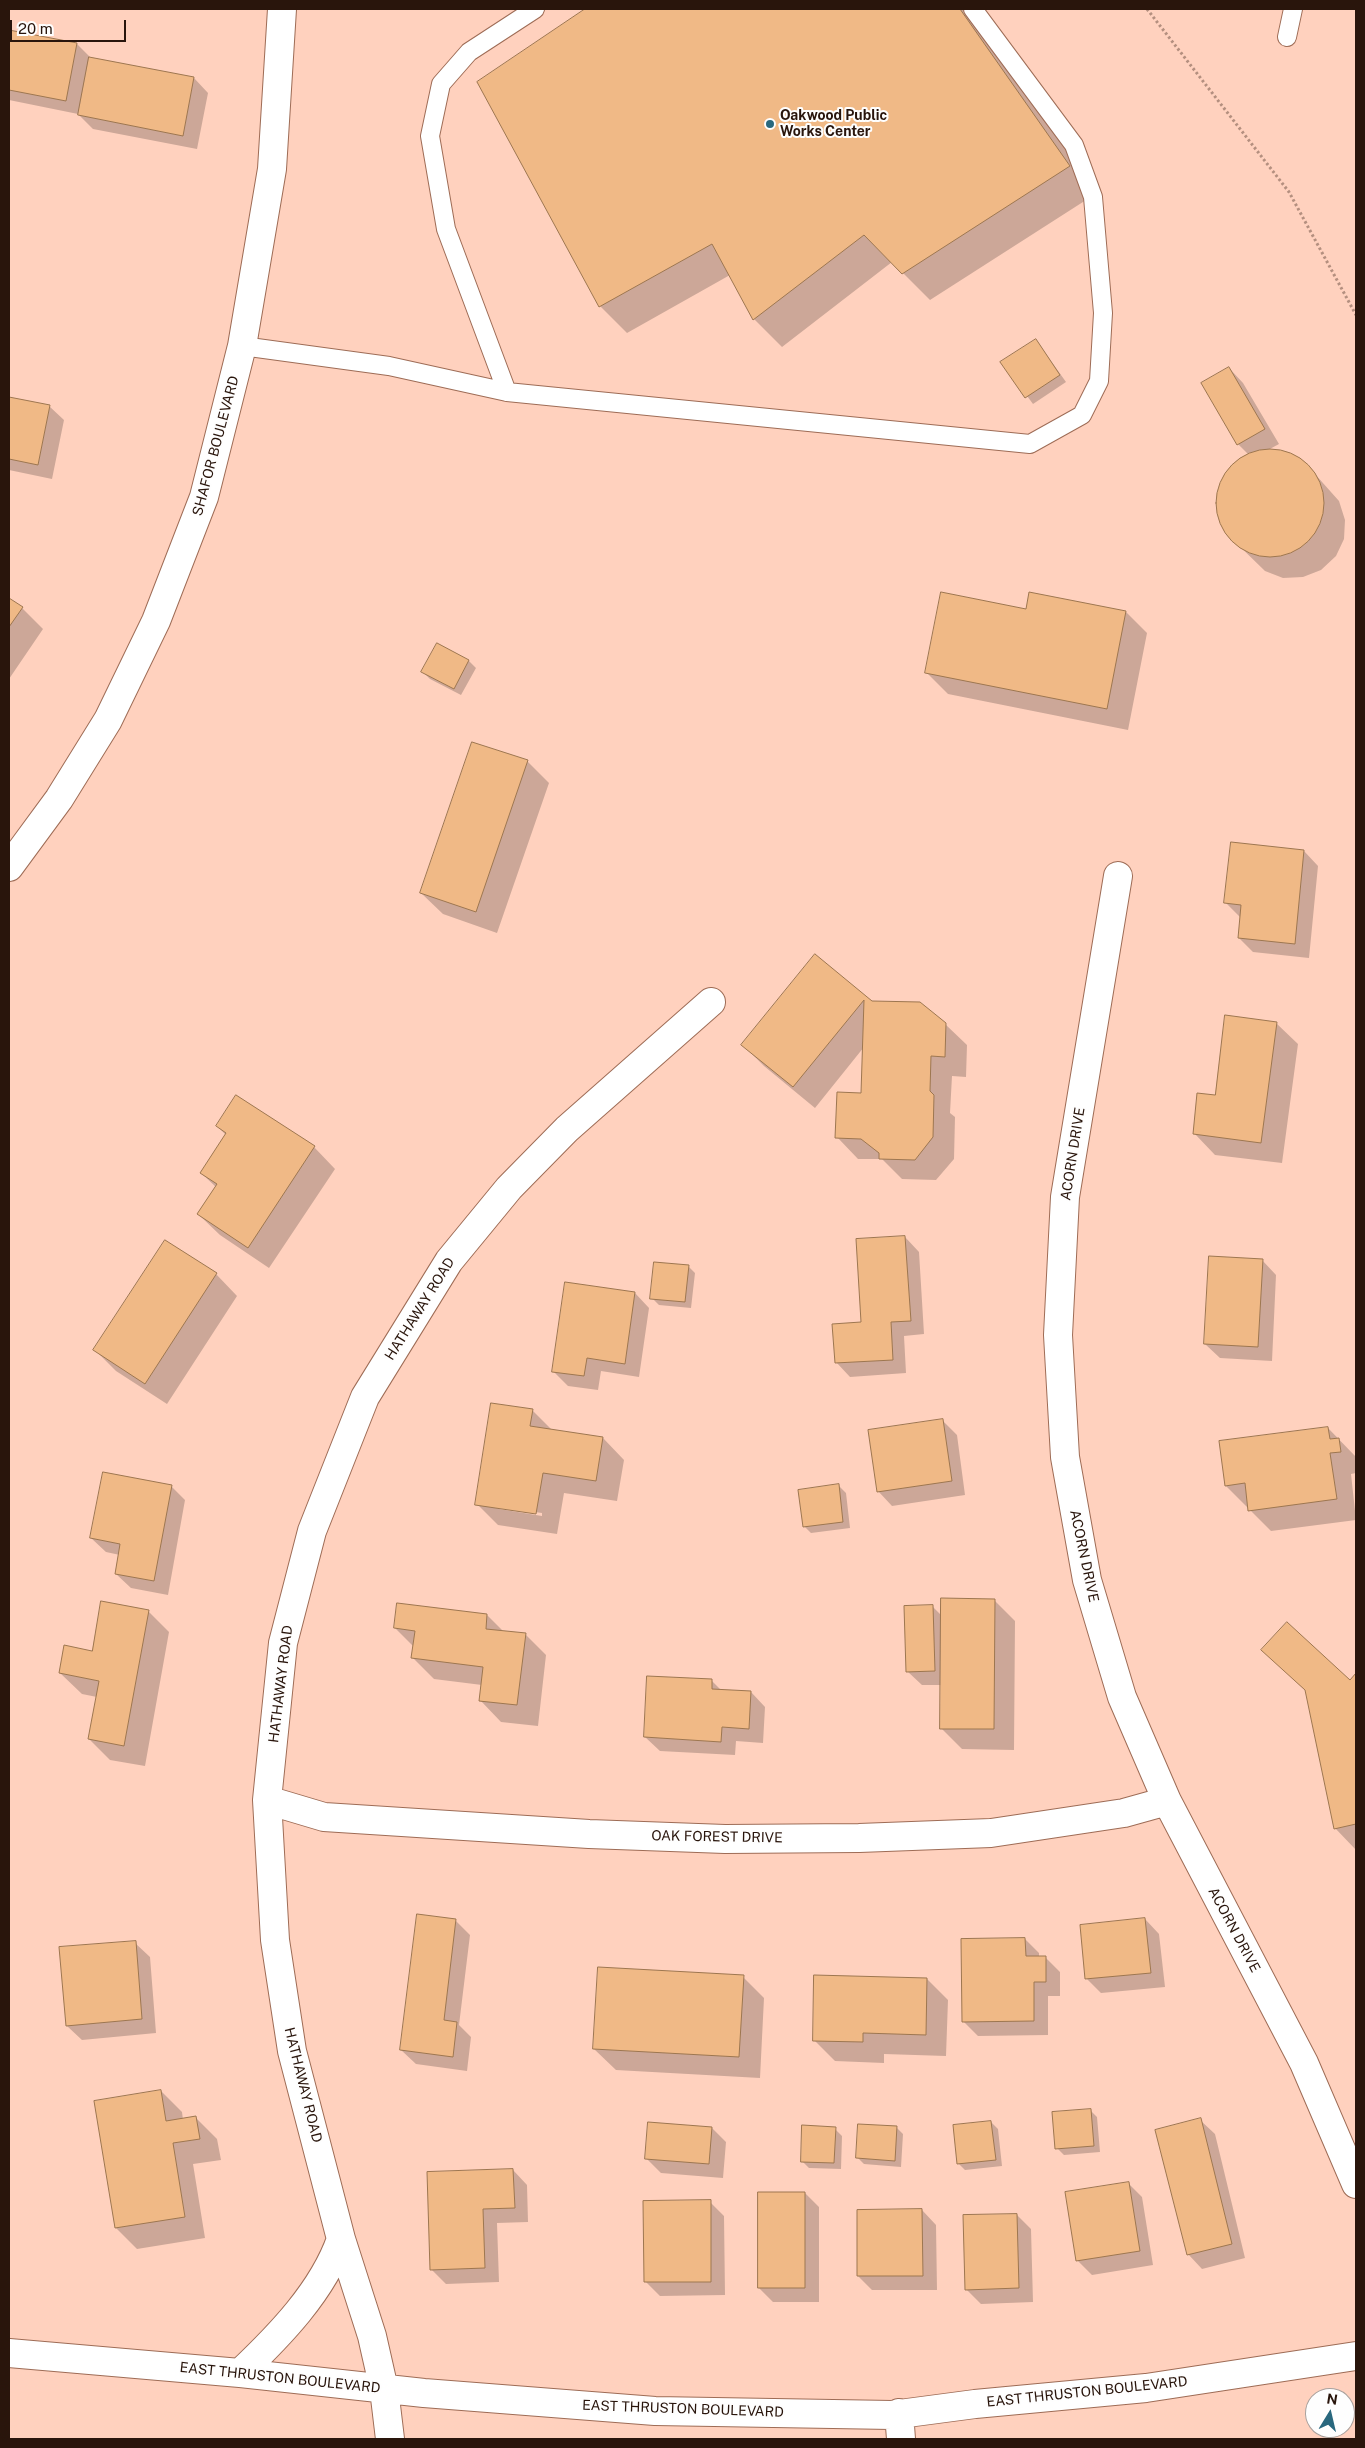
<!DOCTYPE html>
<html>
<head>
<meta charset="utf-8">
<style>
  body { margin:0 }
  #map { position:relative; width:1365px; height:2448px; overflow:hidden; background:#ffd1be; font-family:"Public Sans",sans-serif }
  canvas { display:block }
  .frame { position:absolute; inset:0; border:10px solid #29150c; pointer-events:none }
  .north { position:absolute; left:1305px; top:2388px; width:50px; height:50px; box-sizing:border-box; background:#fefefe; border:1px solid #a9a19d; border-radius:50%; rotate:9deg; font-size:14px; font-weight:700; line-height:20px; text-align:center; color:#29150c }
  .north::after { content:''; display:block; margin:auto; width:18px; height:22px; background:#29687e; clip-path:polygon(50% 0,100% 100%,50% 72%,0 100%) }
  .scale { position:absolute; left:10px; top:20px; width:116px; height:22px; box-sizing:border-box; border:2px solid #29150c; border-top:0; padding-left:6px; font-size:15px; line-height:18px; white-space:nowrap; color:#29150c; -webkit-text-stroke:4px #fefefe; paint-order:stroke }
</style>
</head>
<body>
<div id="map">
<canvas width="1365" height="2448"></canvas>
<div class="frame"></div>
<div class="north">N</div>
<div class="scale">20 m</div>
</div>
<script>
const ctx = document.querySelector('canvas').getContext('2d');
ctx.lineJoin = 'round';
function paint(path, color) {
  ctx.fillStyle = color;
  ctx.fill(path, 'evenodd');
}
function trace(path, color, width, dash) {
  ctx.strokeStyle = color;
  ctx.lineWidth = width;
  ctx.lineCap = dash ? 'butt' : 'round';
  ctx.setLineDash(dash || []);
  ctx.stroke(path);
}
function drawText(font, color, halo, rows, align = 'center') {
  ctx.font = font + ' "Public Sans",sans-serif';
  ctx.lineWidth = 4;
  ctx.setLineDash([]);
  ctx.textBaseline = 'middle';
  ctx.strokeStyle = halo;
  ctx.fillStyle = color;
  for (const [text, x, y, turn = 0] of rows) {
    ctx.save();
    ctx.translate(x, y);
    ctx.rotate((+turn || 0) * Math.PI / 180);
    ctx.textAlign = isNaN(turn) ? turn : align;
    if (halo) ctx.strokeText(text, 0, 0);
    ctx.fillText(text, 0, 0);
    ctx.restore();
  }
}
paint(new Path2D(`
  M588,9H965L974,18L1097,193L930,300L892,262L782,347L754,319L730,275L627,333L600,306L479,83Z
  M9,31L77,44L91,58L194,78L208,93L197,149L93,129L78,114L9,100Z
  M1036,340L1066,382L1033,404L1002,362Z
  M1229,368L1243,383L1279,444L1268,450L1289,453L1306,464L1339,501L1345,520L1344,539L1336,556L1321,570L1303,577L1283,578L1265,571L1229,536L1219,519L1218,499L1223,480L1234,465L1249,455L1238,444L1203,384Z
  M9,398L49,406L64,420L52,479L9,470Z
  M9,599L22,608L43,629L9,679Z
  M1027,611L1126,612L1147,633L1128,730L948,694L927,673Z
  M437,644L469,661L476,668L461,695L430,679L423,672Z
  M473,743L528,762L549,783L497,933L443,914L421,893Z
  M1304,851L1318,866L1309,958L1253,952L1239,938L1241,918L1226,903Z
  M815,956L872,1002L945,1024L967,1045L966,1077L952,1076L950,1113L955,1117L954,1159L936,1180L902,1179L882,1159H858L837,1137L862,1094L864,1047L815,1108L764,1066L743,1045Z
  M1276,1023L1298,1044L1282,1163L1215,1155L1194,1133L1216,1097Z
  M217,1126L314,1147L335,1169L269,1268L220,1235L198,1214L216,1187L201,1173L226,1135Z
  M905,1237L919,1252L924,1334L904,1336L906,1373L850,1377L836,1362L862,1323Z
  M1262,1260L1276,1275L1272,1361L1220,1358L1205,1344Z
  M688,1266L695,1273L691,1308L659,1305L652,1298Z
  M216,1274L237,1296L167,1404L116,1371L95,1350Z
  M635,1293L649,1308L639,1377L601,1371L598,1390L568,1386L553,1371Z
  M532,1410L553,1431L603,1438L624,1460L617,1501L564,1493L557,1534L498,1525L477,1504ZM499,1507L542,1513V1516L499,1509Z
  M943,1421L957,1435L965,1495L892,1506L878,1491Z
  M1328,1428L1356,1457V1473L1351,1474L1356,1520L1271,1531L1226,1486Z
  M171,1486L185,1500L168,1595L131,1588L116,1574L120,1555L106,1552L91,1538Z
  M839,1486L846,1493L850,1528L811,1533L804,1526Z
  M994,1600L1015,1621L1014,1750L962,1749L941,1728V1685H922L907,1671L932,1606L942,1616Z
  M148,1611L169,1632L145,1766L110,1760L89,1739L97,1697L82,1694L60,1673Z
  M487,1615L504,1632L525,1634L546,1655L538,1726L501,1722L480,1700L482,1685L434,1679L413,1658L414,1647L395,1628Z
  M1263,1650L1350,1682L1356,1675V1850L1335,1828L1307,1692Z
  M712,1681L721,1690L751,1692L765,1707L763,1743L736,1741L735,1755L660,1751L645,1737Z
  M1145,1919L1159,1934L1165,1987L1101,1993L1087,1979Z
  M456,1921L470,1935L459,2025L471,2037L467,2071L416,2064L401,2050Z
  M1025,1939L1039,1953V1957H1045L1060,1972V1996H1048V2035L978,2036L963,2021Z
  M135,1943L150,1957L156,2033L82,2040L67,2026Z
  M743,1977L764,1998L760,2078L616,2070L594,2049Z
  M927,1979L948,2000L946,2056L884,2054V2063L835,2061L814,2040Z
  M161,2091L182,2112L183,2120L196,2118L217,2139L221,2160L193,2164L205,2238L137,2249L116,2228Z
  M1090,2110L1097,2117L1100,2152L1064,2155L1057,2148Z
  M1200,2120L1215,2134L1245,2258L1202,2269L1188,2254Z
  M991,2122L998,2129L1002,2166L965,2170L958,2163Z
  M896,2127L903,2134L901,2167L864,2164L857,2157Z
  M712,2128L726,2142L723,2178L661,2173L647,2159Z
  M835,2129L842,2136L841,2169L809,2168L802,2161Z
  M513,2170L527,2185L528,2222L497,2223L499,2282L446,2284L432,2270Z
  M1128,2183L1142,2197L1153,2265L1092,2275L1077,2260Z
  M805,2193L819,2207V2302H773L759,2288Z
  M710,2202L724,2216L725,2295L660,2296L645,2281Z
  M922,2210L936,2225L937,2290H872L858,2276Z
  M1017,2215L1031,2229L1033,2302L981,2304L966,2289Z`), '#0003');
const building = new Path2D(`
  M585,9H960L1070,166L902,274L864,235L753,320L712,244L599,307L477,82Z
  M9,30L77,43L66,101L9,90Z
  M89,57L194,77L183,136L78,115Z
  M1036,339L1060,375L1025,398L1000,362Z
  M1229,367L1265,429L1237,445L1201,383Z
  M9,397L50,405L38,465L9,459Z
  M1216 503a54 54 0 1 1 108 0a54 54 0 1 1-108 0Z
  M941,592L1026,609L1029,592L1126,611L1107,709L925,673Z
  M9,598L23,607L9,627Z
  M437,643L469,660L454,689L421,672Z
  M472,742L528,760L476,912L420,893Z
  M1231,842L1304,850L1295,944L1238,938L1241,905L1224,903Z
  M815,954L872,1001L920,1002L946,1023L945,1057L931,1056L930,1091L934,1095L933,1137L915,1160L879,1159V1153L861,1139L835,1138L837,1092L861,1093L864,1000L793,1087L741,1045Z
  M1225,1015L1277,1022L1261,1143L1193,1134L1197,1093L1215,1095Z
  M236,1095L315,1146L248,1248L197,1214L217,1184L200,1173L226,1133L216,1126Z
  M905,1236L911,1321L891,1322L893,1360L835,1363L832,1324L861,1322L856,1239Z
  M165,1240L217,1273L145,1384L93,1350Z
  M1209,1256L1263,1259L1258,1347L1204,1344Z
  M654,1262L689,1265L685,1302L650,1299Z
  M565,1282L635,1292L625,1364L587,1358L584,1376L552,1372Z
  M491,1403L533,1409L530,1426L603,1437L596,1481L543,1473L536,1514L475,1505Z
  M943,1419L952,1481L877,1492L868,1430Z
  M1328,1427L1330,1439L1339,1438L1341,1452L1330,1453L1337,1499L1248,1511L1245,1483L1225,1486L1219,1441Z
  M103,1472L172,1485L154,1581L115,1574L120,1544L90,1538Z
  M839,1484L843,1522L803,1527L798,1490Z
  M941,1598L995,1599L994,1729H940Z
  M101,1601L149,1610L124,1746L88,1739L99,1681L59,1673L64,1645L92,1651Z
  M397,1603L487,1614L486,1629L526,1633L517,1705L479,1701L483,1667L411,1658L415,1631L394,1628Z
  M933,1605L935,1671L906,1672L904,1606Z
  M1287,1622L1350,1680L1356,1673V1824L1334,1829L1305,1690L1261,1650Z
  M647,1676L712,1679V1689L751,1691L749,1729L722,1727L721,1742L644,1737Z
  M417,1914L456,1919L444,2020L457,2022L453,2057L400,2050Z
  M1145,1918L1151,1973L1085,1979L1080,1925Z
  M1025,1938L1026,1956H1046V1982H1034V2021L962,2022L961,1939Z
  M136,1941L142,2019L66,2026L59,1947Z
  M598,1967L744,1975L739,2057L593,2049Z
  M814,1975L927,1978L926,2035L863,2033V2042L813,2041Z
  M161,2090L166,2121L196,2116L200,2139L173,2143L185,2217L115,2228L94,2101Z
  M1091,2109L1094,2146L1055,2149L1052,2112Z
  M1201,2118L1232,2244L1187,2255L1155,2130Z
  M991,2121L996,2160L957,2164L953,2125Z
  M648,2122L712,2127L709,2164L645,2159Z
  M858,2124L897,2126L895,2161L856,2158Z
  M802,2125L836,2127L834,2163L801,2162Z
  M513,2169L515,2208L483,2209L485,2268L430,2270L427,2172Z
  M1129,2182L1140,2251L1076,2261L1065,2192Z
  M758,2192H805V2288H758Z
  M711,2200V2282H644L643,2201Z
  M922,2209L923,2276H857V2210Z
  M1017,2214L1019,2288L965,2290L963,2215Z`);
paint(building, '#f0b986');
trace(building, '#9d7650', 1);
const service = new Path2D(`
  M1287,37L1293,9
  M242,346L389,366L507,392L1030,444L1082,415L1099,381L1103,313L1093,197L1074,145L973,9
  M507,392L446,229L430,136L441,84L469,52L535,9`);
const minor = new Path2D(`
  M9,867L59,799L108,720L156,621L204,497L242,346L272,169L282,9
  M1118,876L1065,1197L1058,1335L1065,1457L1087,1580L1122,1697L1167,1801L1304,2063L1356,2184
  M267,1800L324,1817L589,1834L725,1839L859,1838L991,1833L1124,1813L1167,1801
  M9,2353L240,2373L424,2393L655,2411L892,2415L975,2404L1146,2388L1356,2356
  M240,2373C279,2336 323,2291 341,2239
  M899,2413L901,2439
  M390,2439L384,2389L372,2336L341,2239L292,2051L275,1940L267,1800L283,1643L312,1531L365,1397L449,1261L509,1188L567,1129L711,1002`);
trace(service, '#9e6c56', 20);
trace(minor, '#9e6c56', 30);
trace(new Path2D(`
  M1147,9L1289,192L1356,315`), '#b48f7f', 3, [2.5, 2.5]);
trace(service, '#fff', 18);
trace(minor, '#fff', 28);
for (const [x, y, r, color] of [
  [770,124,5,"#29687e"]
]) {
  const dot = new Path2D();
  dot.arc(x, y, r, 0, 2 * Math.PI);
  ctx.fillStyle = color;
  ctx.fill(dot);
  trace(dot, '#fefefe', 2);
}
drawText('bold 14px', '#29150c', '#fefefe', [
  ["Oakwood Public",780,116],
  ["Works Center",780,132]
], 'left');
drawText('14px', '#29150c', '#fefefe', [
  ["SHAFOR BOULEVARD",216,446,-75],
  ["ACORN DRIVE",1073,1154,-81],
  ["HATHAWAY ROAD",420,1309,-58],
  ["ACORN DRIVE",1084,1556,78],
  ["HATHAWAY ROAD",281,1684,-83],
  ["OAK FOREST DRIVE",717,1837,1],
  ["ACORN DRIVE",1234,1930,62],
  ["HATHAWAY ROAD",303,2085,76],
  ["EAST THRUSTON BOULEVARD",280,2378,6],
  ["EAST THRUSTON BOULEVARD",1087,2392,-6],
  ["EAST THRUSTON BOULEVARD",683,2409,2]
]);
</script>
</body>
</html>
